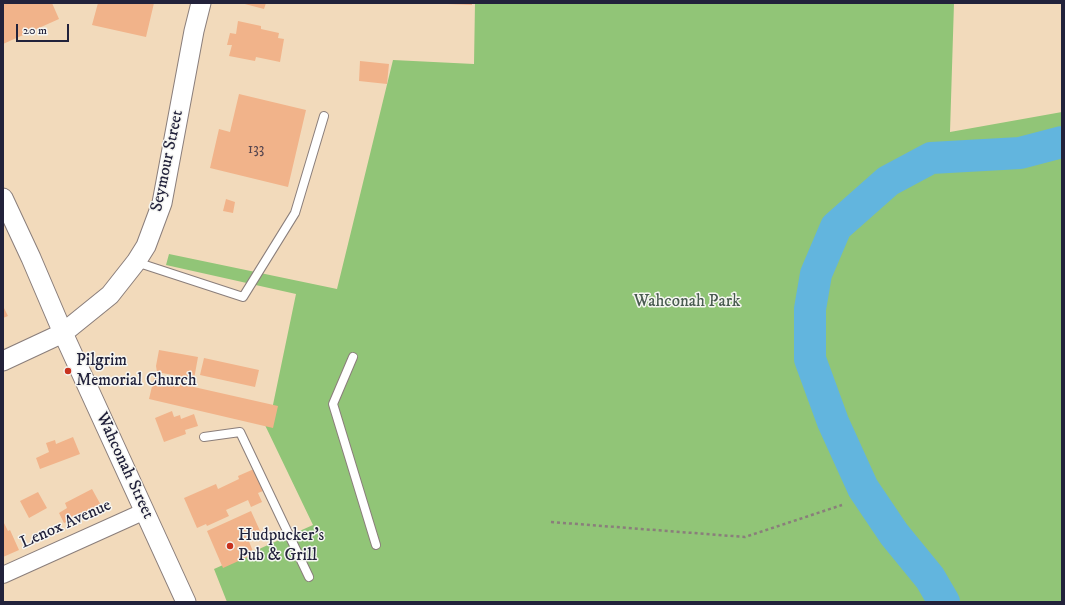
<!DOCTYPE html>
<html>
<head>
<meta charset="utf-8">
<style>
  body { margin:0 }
  #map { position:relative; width:1065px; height:605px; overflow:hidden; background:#f2dabb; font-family:"IM FELL DW Pica",serif }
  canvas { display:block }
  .frame { position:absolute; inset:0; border:4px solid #22223b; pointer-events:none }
  .scale { position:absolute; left:16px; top:24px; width:53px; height:18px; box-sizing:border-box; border:2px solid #22223b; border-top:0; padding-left:5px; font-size:12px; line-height:14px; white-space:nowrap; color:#22223b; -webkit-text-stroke:3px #f6f6f2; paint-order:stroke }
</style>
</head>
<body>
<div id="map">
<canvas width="1065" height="605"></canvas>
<div class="frame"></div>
<div class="scale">20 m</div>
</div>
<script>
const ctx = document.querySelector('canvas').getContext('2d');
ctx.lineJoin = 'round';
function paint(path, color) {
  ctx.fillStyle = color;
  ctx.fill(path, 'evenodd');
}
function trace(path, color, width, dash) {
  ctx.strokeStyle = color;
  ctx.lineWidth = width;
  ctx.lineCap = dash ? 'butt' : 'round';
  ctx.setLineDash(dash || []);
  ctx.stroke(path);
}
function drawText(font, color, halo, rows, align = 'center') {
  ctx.font = font + ' "IM FELL DW Pica",serif';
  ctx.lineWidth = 3;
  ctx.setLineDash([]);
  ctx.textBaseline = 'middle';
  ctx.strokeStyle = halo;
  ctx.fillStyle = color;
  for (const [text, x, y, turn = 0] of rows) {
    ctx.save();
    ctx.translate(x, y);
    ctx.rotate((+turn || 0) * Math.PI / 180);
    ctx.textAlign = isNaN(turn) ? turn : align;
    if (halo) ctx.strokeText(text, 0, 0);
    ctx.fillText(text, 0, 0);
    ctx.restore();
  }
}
paint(new Path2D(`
  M475,3H954L950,132L1062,112V602H227L214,569L313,525L264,423L269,424L296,294L166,265L169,254L337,289L393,60L474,64Z`), '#91c577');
trace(new Path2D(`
  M944,602L930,578L894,534L863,488L833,422L810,359V309L816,274L836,227L888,181L931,158L1020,153L1062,142`), '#62b5de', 32);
paint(new Path2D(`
  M3,3H52L59,19L3,44Z
  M98,3H154L146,37L92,25Z
  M241,3H266L264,9Z
  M447,3H472V5L447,4Z
  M238,21L261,26V29L279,33L278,38L284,39L280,62L256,57L255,61L229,56L232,45H227L230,33L236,34Z
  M360,61L389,64L387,84L359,81Z
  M239,94L306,110L288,187L210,168L219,129L230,132Z
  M226,199L235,202L233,213L223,211Z
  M3,306L8,316L3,318Z
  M159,350L198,357L194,379L157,372L156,366Z
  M204,358L259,370L255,387L200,375Z
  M154,378L278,406L273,428L149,399Z
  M172,411L174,417L180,415L181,419L194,414L198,426L185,430L186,434L164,442L155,418Z
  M73,437L80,454L40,469L36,458L49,452L46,443L55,440L56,444Z
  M254,469L263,491L258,493L262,502L251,507L248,500L226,510L229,516L207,526L206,524L197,528L184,498L216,484L218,489L239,479L238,476Z
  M92,489L102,507L79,519L78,516L64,523L59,513L67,508L65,503Z
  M38,492L47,508L29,518L20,501Z
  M251,511L261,533L248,539L254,554L223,568L207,531Z
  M3,521L8,531L10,530L19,550L3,557Z`), '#f1b38a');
const service = new Path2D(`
  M136,262L243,297L295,213L324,116
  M353,357L333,404L376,545
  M204,437L240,432L309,577`);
const minor = new Path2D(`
  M3,575L145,511`);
const tertiary = new Path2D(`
  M3,198L31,258L63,333L186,602
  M3,361L63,333L110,295L136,262L146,246L162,203L194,31L201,3`);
trace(service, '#8a7e7b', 10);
trace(minor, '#8a7e7b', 18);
trace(tertiary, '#8a7e7b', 21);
trace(new Path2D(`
  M551,522L745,537L842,505`), '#8a7e7b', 2.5, [3, 3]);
trace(service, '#fff', 8);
trace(minor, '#fff', 16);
trace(tertiary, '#fff', 19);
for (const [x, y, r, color] of [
  [68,371,4,"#c8321e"],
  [230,546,4,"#c8321e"]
]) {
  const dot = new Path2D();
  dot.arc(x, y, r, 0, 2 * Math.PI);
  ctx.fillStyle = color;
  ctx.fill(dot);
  trace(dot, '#f6f6f2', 1.5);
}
drawText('15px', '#56464f', null, [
  ["133",256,150]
]);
drawText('17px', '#22223b', '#f6f6f2', [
  ["Seymour Street",168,161,-78],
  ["Wahconah Street",124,466,65],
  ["Lenox Avenue",66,525,-24]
]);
drawText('17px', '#495b50', '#f6f6f2', [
  ["Wahconah Park",687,302]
]);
drawText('17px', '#22223b', '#f6f6f2', [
  ["Pilgrim",76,361],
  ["Memorial Church",76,381],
  ["Hudpucker's",238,536],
  ["Pub & Grill",238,556]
], 'left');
</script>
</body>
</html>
